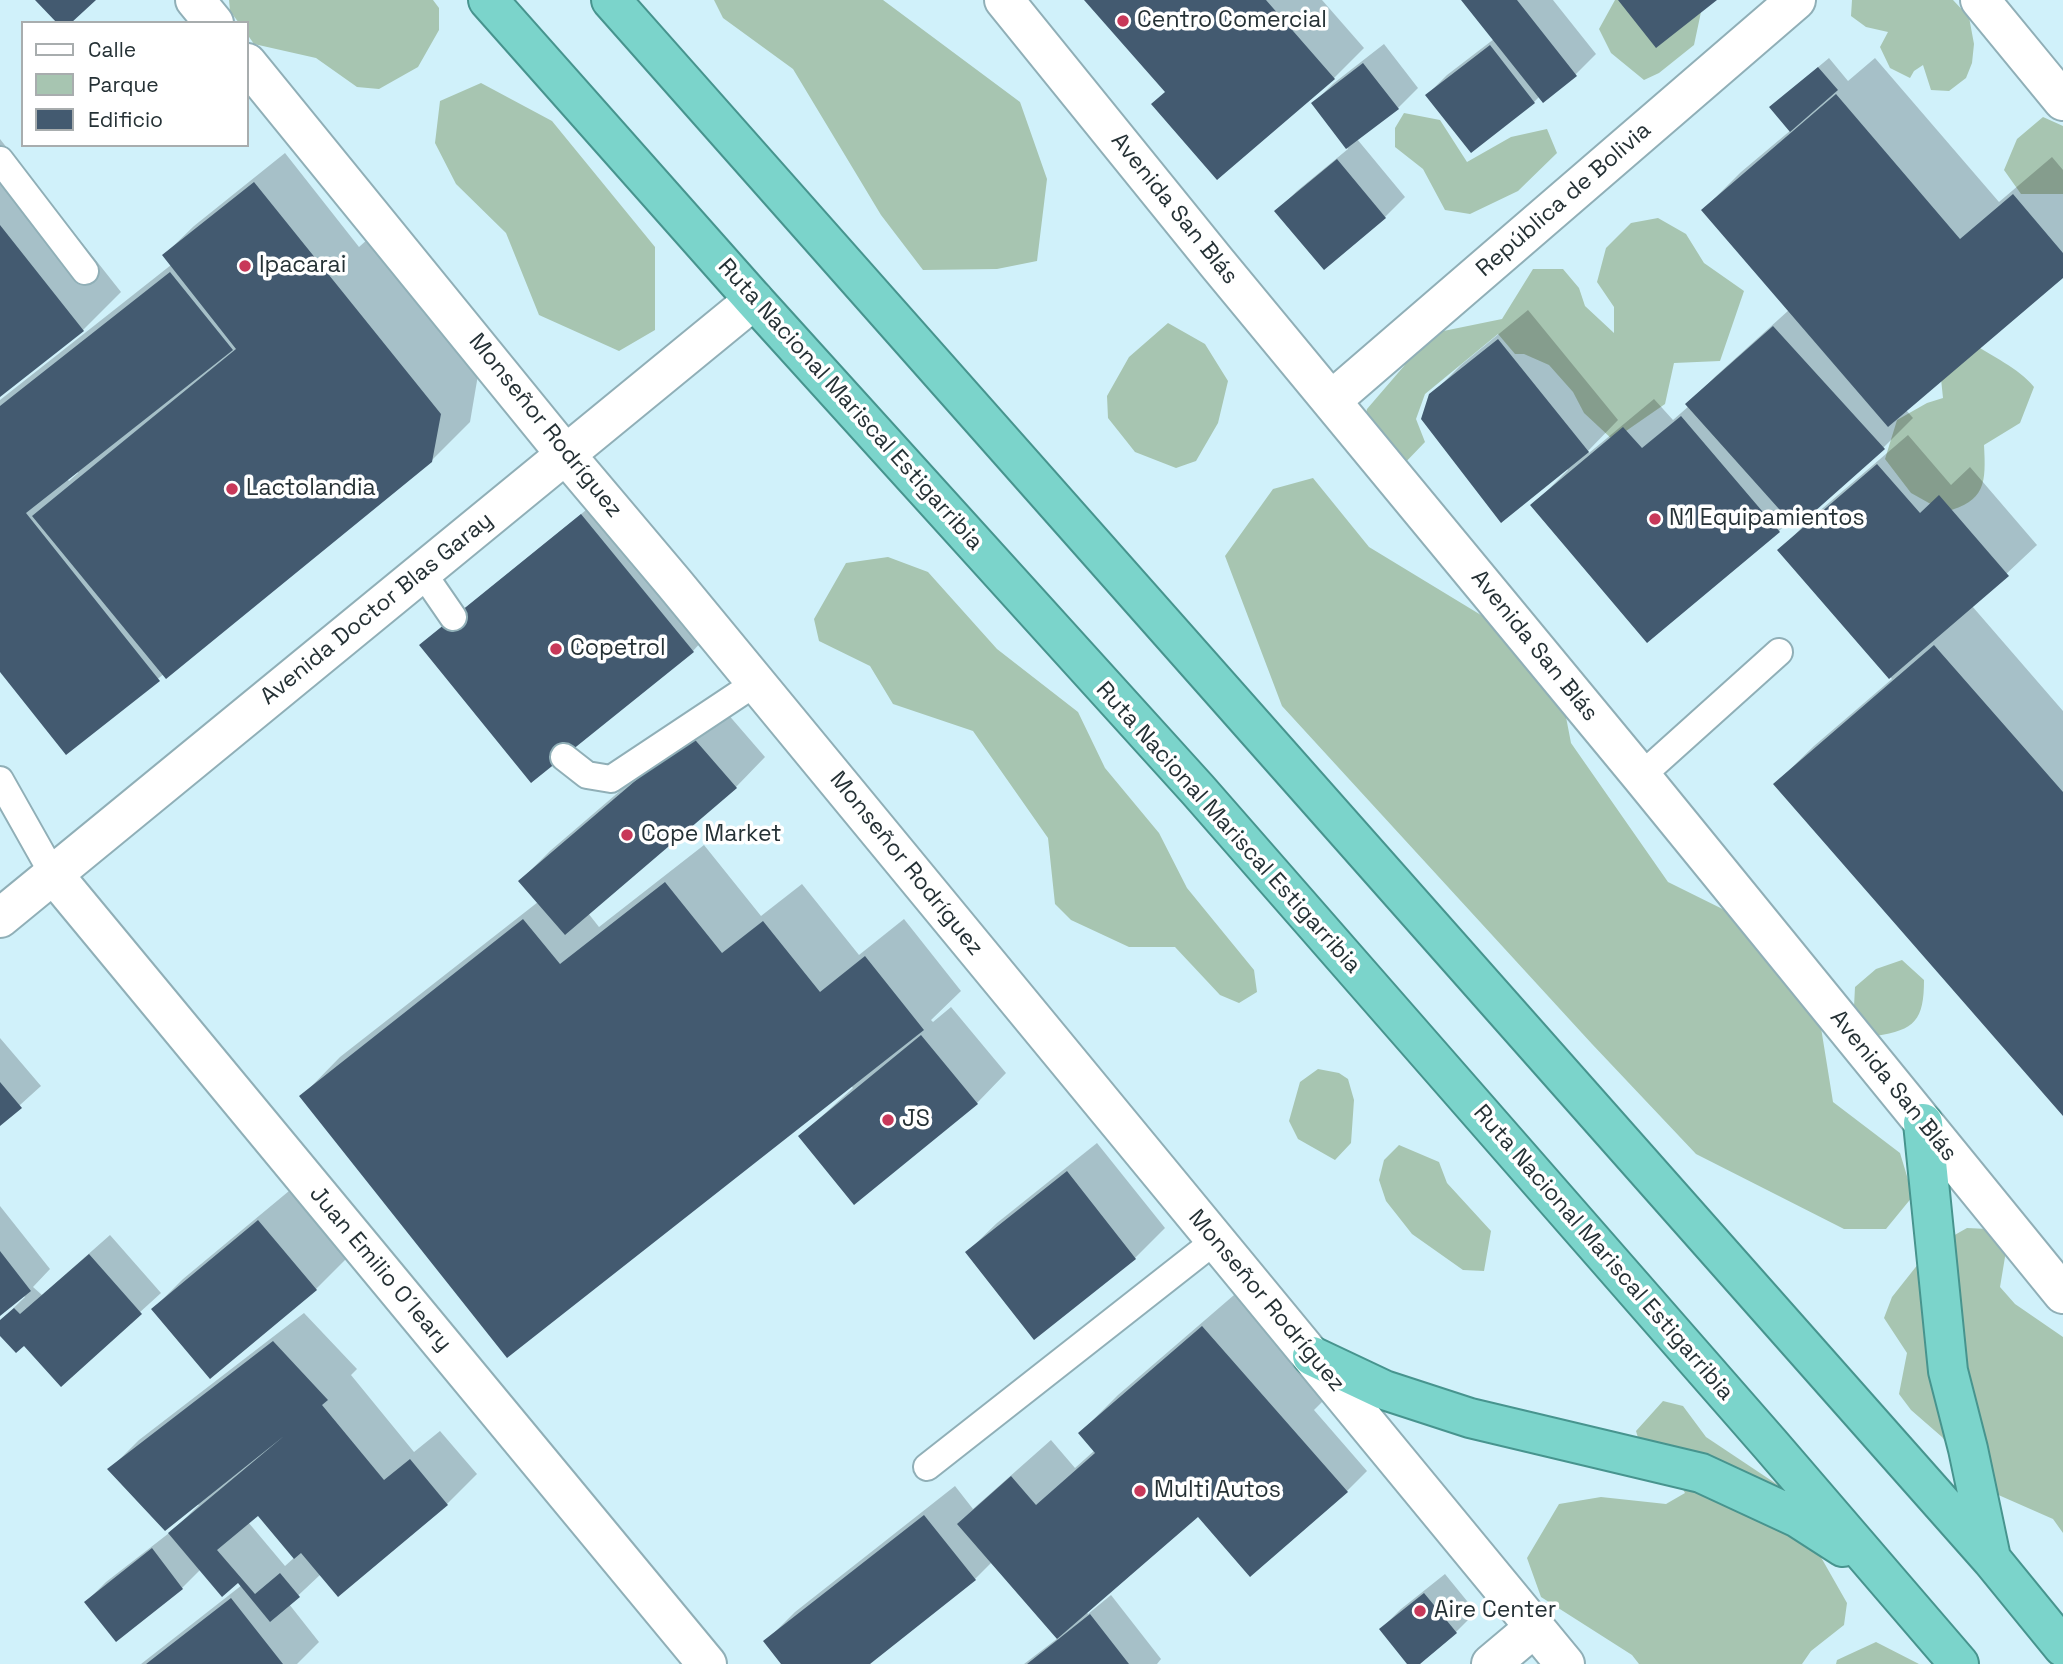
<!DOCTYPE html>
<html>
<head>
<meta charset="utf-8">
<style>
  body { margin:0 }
  #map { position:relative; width:2063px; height:1664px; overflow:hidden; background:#d0f1fa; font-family:"Space Grotesk",sans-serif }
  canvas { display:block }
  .legend { position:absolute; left:21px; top:21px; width:228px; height:126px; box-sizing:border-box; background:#fff; border:2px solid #a8adae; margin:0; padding:9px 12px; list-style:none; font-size:21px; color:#253135 }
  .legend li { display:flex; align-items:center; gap:14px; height:35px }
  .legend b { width:35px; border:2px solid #a8adae }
</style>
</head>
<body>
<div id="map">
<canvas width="2063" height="1664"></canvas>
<ul class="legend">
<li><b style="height:9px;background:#fff"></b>Calle</li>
<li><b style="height:19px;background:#a7c5b1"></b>Parque</li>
<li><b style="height:19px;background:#435a70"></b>Edificio</li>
</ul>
</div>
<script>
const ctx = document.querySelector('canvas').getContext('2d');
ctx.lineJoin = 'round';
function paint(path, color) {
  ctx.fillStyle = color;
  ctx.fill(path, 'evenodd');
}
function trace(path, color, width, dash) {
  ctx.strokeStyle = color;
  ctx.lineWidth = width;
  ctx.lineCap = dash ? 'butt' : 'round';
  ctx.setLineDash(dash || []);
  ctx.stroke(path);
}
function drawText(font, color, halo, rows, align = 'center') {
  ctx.font = font + ' "Space Grotesk",sans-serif';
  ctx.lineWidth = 7;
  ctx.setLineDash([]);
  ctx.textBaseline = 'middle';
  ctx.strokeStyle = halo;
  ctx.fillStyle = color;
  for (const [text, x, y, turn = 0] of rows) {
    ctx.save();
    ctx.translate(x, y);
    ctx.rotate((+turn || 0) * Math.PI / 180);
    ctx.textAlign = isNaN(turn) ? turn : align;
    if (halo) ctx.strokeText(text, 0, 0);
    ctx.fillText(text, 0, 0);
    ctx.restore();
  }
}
paint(new Path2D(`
  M229,0H433L439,8V30L418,67L379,89L357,87L316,58L254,44L247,34V23H239L230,11Z
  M714,0H883L1020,102L1047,179L1037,261L997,269L923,270L881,215L793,69L723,18Z
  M1615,0H1691L1701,12L1694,45L1659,73L1644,80L1611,53L1599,29Z
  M1852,0H1953L1969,17L1974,44L1972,63L1966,78L1949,91L1931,90L1923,65L1914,71L1910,78L1890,68L1880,47L1888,32L1866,27L1851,16Z
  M481,83L552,121L655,247V330L619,351L539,315L506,233L456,184L435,143L440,101Z
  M1404,113L1440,120L1467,162L1511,137L1547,129L1557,153L1518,191L1470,214L1445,210L1423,169L1395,147V128Z
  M2043,117L2063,126V194H2021L2004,170L2017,139Z
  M1658,218L1686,234L1704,263L1744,291L1720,361L1674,363L1665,404L1613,440L1584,413L1573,392L1549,365L1524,354H1515L1498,334L1425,394L1416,419L1425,442L1401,467L1358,450L1367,409L1404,366L1419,336L1502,319L1533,269H1563L1579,288L1585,306L1614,333V307L1597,282L1606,248L1631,223Z
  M1168,323L1205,344L1228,381L1218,423L1196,461L1176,468L1135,452L1108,418L1107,396L1129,357Z
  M1971,342C1992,357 2018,367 2034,387L2020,423L1984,445C1986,483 1986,501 1945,512L1911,493L1885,459L1897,420L1927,403L1943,398L1940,369Z
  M1313,478L1369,547L1555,660L1571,743L1668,882L1781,938L1812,972L1833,1102L1900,1153L1913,1196L1886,1229H1844L1696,1154L1592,1044L1282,706L1225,556L1273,489Z
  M888,557L928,572L997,649L1078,712L1105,768L1159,833L1187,888L1254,970L1257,992L1239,1003L1220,995L1175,947H1129L1071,920L1055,904L1048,838L973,731L893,704L870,666L819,641L814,619L846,563Z
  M1902,960L1924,980C1924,1020 1915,1030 1876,1036L1854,1007L1855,987L1876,969Z
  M1318,1069L1339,1073L1348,1079L1354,1100L1351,1143L1335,1160L1298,1139L1289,1121L1300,1082Z
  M1399,1145L1439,1162L1447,1183L1491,1231L1484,1271L1463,1270L1412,1234L1386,1201L1379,1180L1384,1160Z
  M1967,1228L1988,1229L2007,1245L2000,1287L2015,1304L2063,1337V1533L2053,1519L1978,1486L1942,1437L1911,1410L1899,1394L1907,1353L1884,1318L1892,1297L1930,1249Z
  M1663,1401L1683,1406L1706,1437L1781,1487L1847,1603L1844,1625L1811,1651L1802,1664H1639L1632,1655L1541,1597L1527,1558L1559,1504L1601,1497L1666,1504L1685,1493L1675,1475L1642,1451L1636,1431Z
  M1876,1642L1919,1664H1836L1837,1660Z`), '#a7c5b1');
paint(new Path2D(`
  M1086,0H1322L1364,48L1334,78L1217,178L1166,91Z
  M1463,0H1553L1596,54L1576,74L1543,100L1540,96L1534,102L1427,95L1447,75L1494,39Z
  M1384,44L1418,88L1398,108L1357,139L1405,197L1385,217L1324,267L1277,211L1297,191L1348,149L1313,103L1334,83Z
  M1829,58L1848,81L1875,58L1999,202L2052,157L2063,170V276L1906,410L1913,418L1883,448L1791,519L1779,531L1533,505L1568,470L1566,468L1431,395L1461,365L1528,310L1618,420L1588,451L1589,453L1654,399L1673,420L1689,406L1687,404L1717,375L1789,310L1703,210L1741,172L1791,130L1781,98Z
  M0,139L121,292L83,330L0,395Z
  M285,153L359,247L368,239L478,375L470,422L431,461L66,752L0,669V400L171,265L164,255L194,226ZM77,471L78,473L69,481L67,479Z
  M1908,435L1951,485L1970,467L2037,545L1972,606L2063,711V1114L1775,784L1814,746L1892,679L1780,550L1809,520Z
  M591,506L702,641L693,651L431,636Z
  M720,705L765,757L736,787L588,913L599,927L704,845L761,916L802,884L859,955L904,919L961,991L931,1020L933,1022L951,1007L1006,1073L977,1103L800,1136L853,1088L851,1086L302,1096L340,1057L538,902L520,881L550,851Z
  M0,1038L41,1086L0,1123Z
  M1097,1143L1165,1228L1135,1258L1035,1338L967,1252L997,1223Z
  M289,1191L346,1259L316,1289L153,1309L183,1279Z
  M0,1206L50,1269L33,1287L42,1295L110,1235L161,1293L61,1384L24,1343L0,1333V1321L25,1297L23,1295L0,1313Z
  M1241,1289L1332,1392L1314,1410L1367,1471L1347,1491L1204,1509L1086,1611L1088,1614L1111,1595L1161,1659L1157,1664H1024L1058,1638L992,1562L975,1579L867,1664H783L765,1642L795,1612L955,1486L973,1509L1051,1440L1075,1468L1095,1450L1080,1433L1118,1395Z
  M304,1313L357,1369L351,1375L414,1452L440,1431L477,1474L447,1504L338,1595L321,1574L289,1604L319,1642L297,1664H141L242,1585L239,1581L201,1569L182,1588L116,1640L86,1602L106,1582L173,1530L199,1505L110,1469L139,1440ZM258,1513L295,1557L285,1566L248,1522Z
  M1445,1574L1476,1612L1456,1632L1417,1664H1409L1381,1629L1401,1609Z`), '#0003');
paint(new Path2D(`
  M35,0H96L71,23H57Z
  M1084,0H1266L1335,79L1217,180L1151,104L1165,92Z
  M1461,0H1517L1577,76L1543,103Z
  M1618,0H1717L1656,48Z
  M1490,45L1535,103L1471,153L1425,95Z
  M1363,63L1399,109L1346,149L1311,103Z
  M1818,67L1838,90L1790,132L1769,107Z
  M1836,94L1960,239L2013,194L2063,253V278L1888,427L1701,210Z
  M1337,159L1386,218L1324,270L1274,211Z
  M254,182L441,414L432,462L166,679L32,516L236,349L162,255Z
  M0,225L84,331L0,397Z
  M170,272L233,350L26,513L160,681L66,755L0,672V406Z
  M1773,326L1885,449L1796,528L1685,404Z
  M1498,339L1589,452L1501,523L1421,419L1429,394Z
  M1681,416L1780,532L1647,643L1530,505L1623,427L1642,448Z
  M1877,464L1920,513L1939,495L2009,576L1889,679L1777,550Z
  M581,514L694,652L531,783L419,645Z
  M1934,645L2063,792V1116L1773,784Z
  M690,734L737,788L565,935L518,881Z
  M665,882L722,953L763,921L820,992L865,956L924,1030L507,1358L299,1096L523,919L560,964Z
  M921,1035L978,1104L854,1205L798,1136Z
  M0,1082L22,1108L0,1126Z
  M1067,1171L1136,1259L1034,1340L965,1252Z
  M258,1220L317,1290L210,1379L151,1309Z
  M0,1251L31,1291L0,1316Z
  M89,1254L142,1314L61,1387L24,1346L16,1353L0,1336V1320L14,1308L20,1314Z
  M1202,1326L1348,1492L1250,1577L1198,1517L1057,1639L957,1524L1011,1476L1036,1505L1095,1453L1078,1433Z
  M273,1341L328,1400L322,1405L384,1480L410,1459L448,1505L338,1597L301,1553L294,1559L258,1516L217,1550L255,1594L280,1573L300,1597L270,1622L238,1583L222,1597L168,1533L284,1436L165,1531L107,1469Z
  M924,1515L976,1580L870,1664H781L763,1641Z
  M152,1548L183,1589L116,1642L84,1602Z
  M1424,1593L1457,1633L1420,1664H1407L1379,1629Z
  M231,1598L283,1664H146Z
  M1090,1614L1129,1664H1027Z`), '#435a70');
const service = new Path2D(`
  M0,160L85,271
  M422,572L453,617
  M564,757L587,775L611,779L757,682
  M1641,776L1779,652
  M0,780L53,874
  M927,1467L1216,1240`);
const minor = new Path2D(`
  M1980,0L2063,101
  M1332,400L1796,0
  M53,874L707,1664
  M1491,1664L1535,1627`);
const tertiary = new Path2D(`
  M195,0L214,23
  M1004,0L1217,263L1641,776L2063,1294
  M247,63L571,461L674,583L1565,1664
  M0,918L754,300`);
const trunk = new Path2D(`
  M488,0L754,300L1198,790L1770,1444L1959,1664
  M611,0L1992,1560L2063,1647
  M1923,1123L1948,1371L1968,1449L1991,1558
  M1312,1356L1384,1390L1470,1418L1701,1473L1798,1518L1843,1547`);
trace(service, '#90afb7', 30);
trace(minor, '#90afb7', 42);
trace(tertiary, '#90afb7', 42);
trace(trunk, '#47948e', 42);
trace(service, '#fff', 26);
trace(minor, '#fff', 38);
trace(tertiary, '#fff', 38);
trace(trunk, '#7bd4cb', 38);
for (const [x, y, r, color] of [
  [1123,21,7,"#c83859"],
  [245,266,7,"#c83859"],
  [232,489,7,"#c83859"],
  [1655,519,7,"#c83859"],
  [556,649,7,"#c83859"],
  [627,835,7,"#c83859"],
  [888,1120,7,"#c83859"],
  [1140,1491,7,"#c83859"],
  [1420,1611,7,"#c83859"]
]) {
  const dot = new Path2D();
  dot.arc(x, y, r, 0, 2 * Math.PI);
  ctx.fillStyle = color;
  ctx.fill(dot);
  trace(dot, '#fff', 2.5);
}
drawText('23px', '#253135', '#fff', [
  ["Centro Comercial",1137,21],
  ["Ipacarai",259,266],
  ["Lactolandia",246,489],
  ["N1 Equipamientos",1669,519],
  ["Copetrol",570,649],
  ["Cope Market",641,835],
  ["JS",902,1120],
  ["Multi Autos",1154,1491],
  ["Aire Center",1434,1611]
], 'left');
drawText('23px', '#253135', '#fff', [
  ["República de Bolivia",1564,200,-41],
  ["Avenida San Blás",1174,209,51],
  ["Ruta Nacional Mariscal Estigarribia",850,405,48],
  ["Monseñor Rodríguez",545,426,51],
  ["Avenida Doctor Blas Garay",377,609,-39],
  ["Avenida San Blás",1534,646,51],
  ["Ruta Nacional Mariscal Estigarribia",1228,828,48],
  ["Monseñor Rodríguez",906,864,51],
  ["Avenida San Blás",1893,1086,51],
  ["Ruta Nacional Mariscal Estigarribia",1603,1253,49],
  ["Juan Emilio O´leary",380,1269,50],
  ["Monseñor Rodríguez",1266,1301,50]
]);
</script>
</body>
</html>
